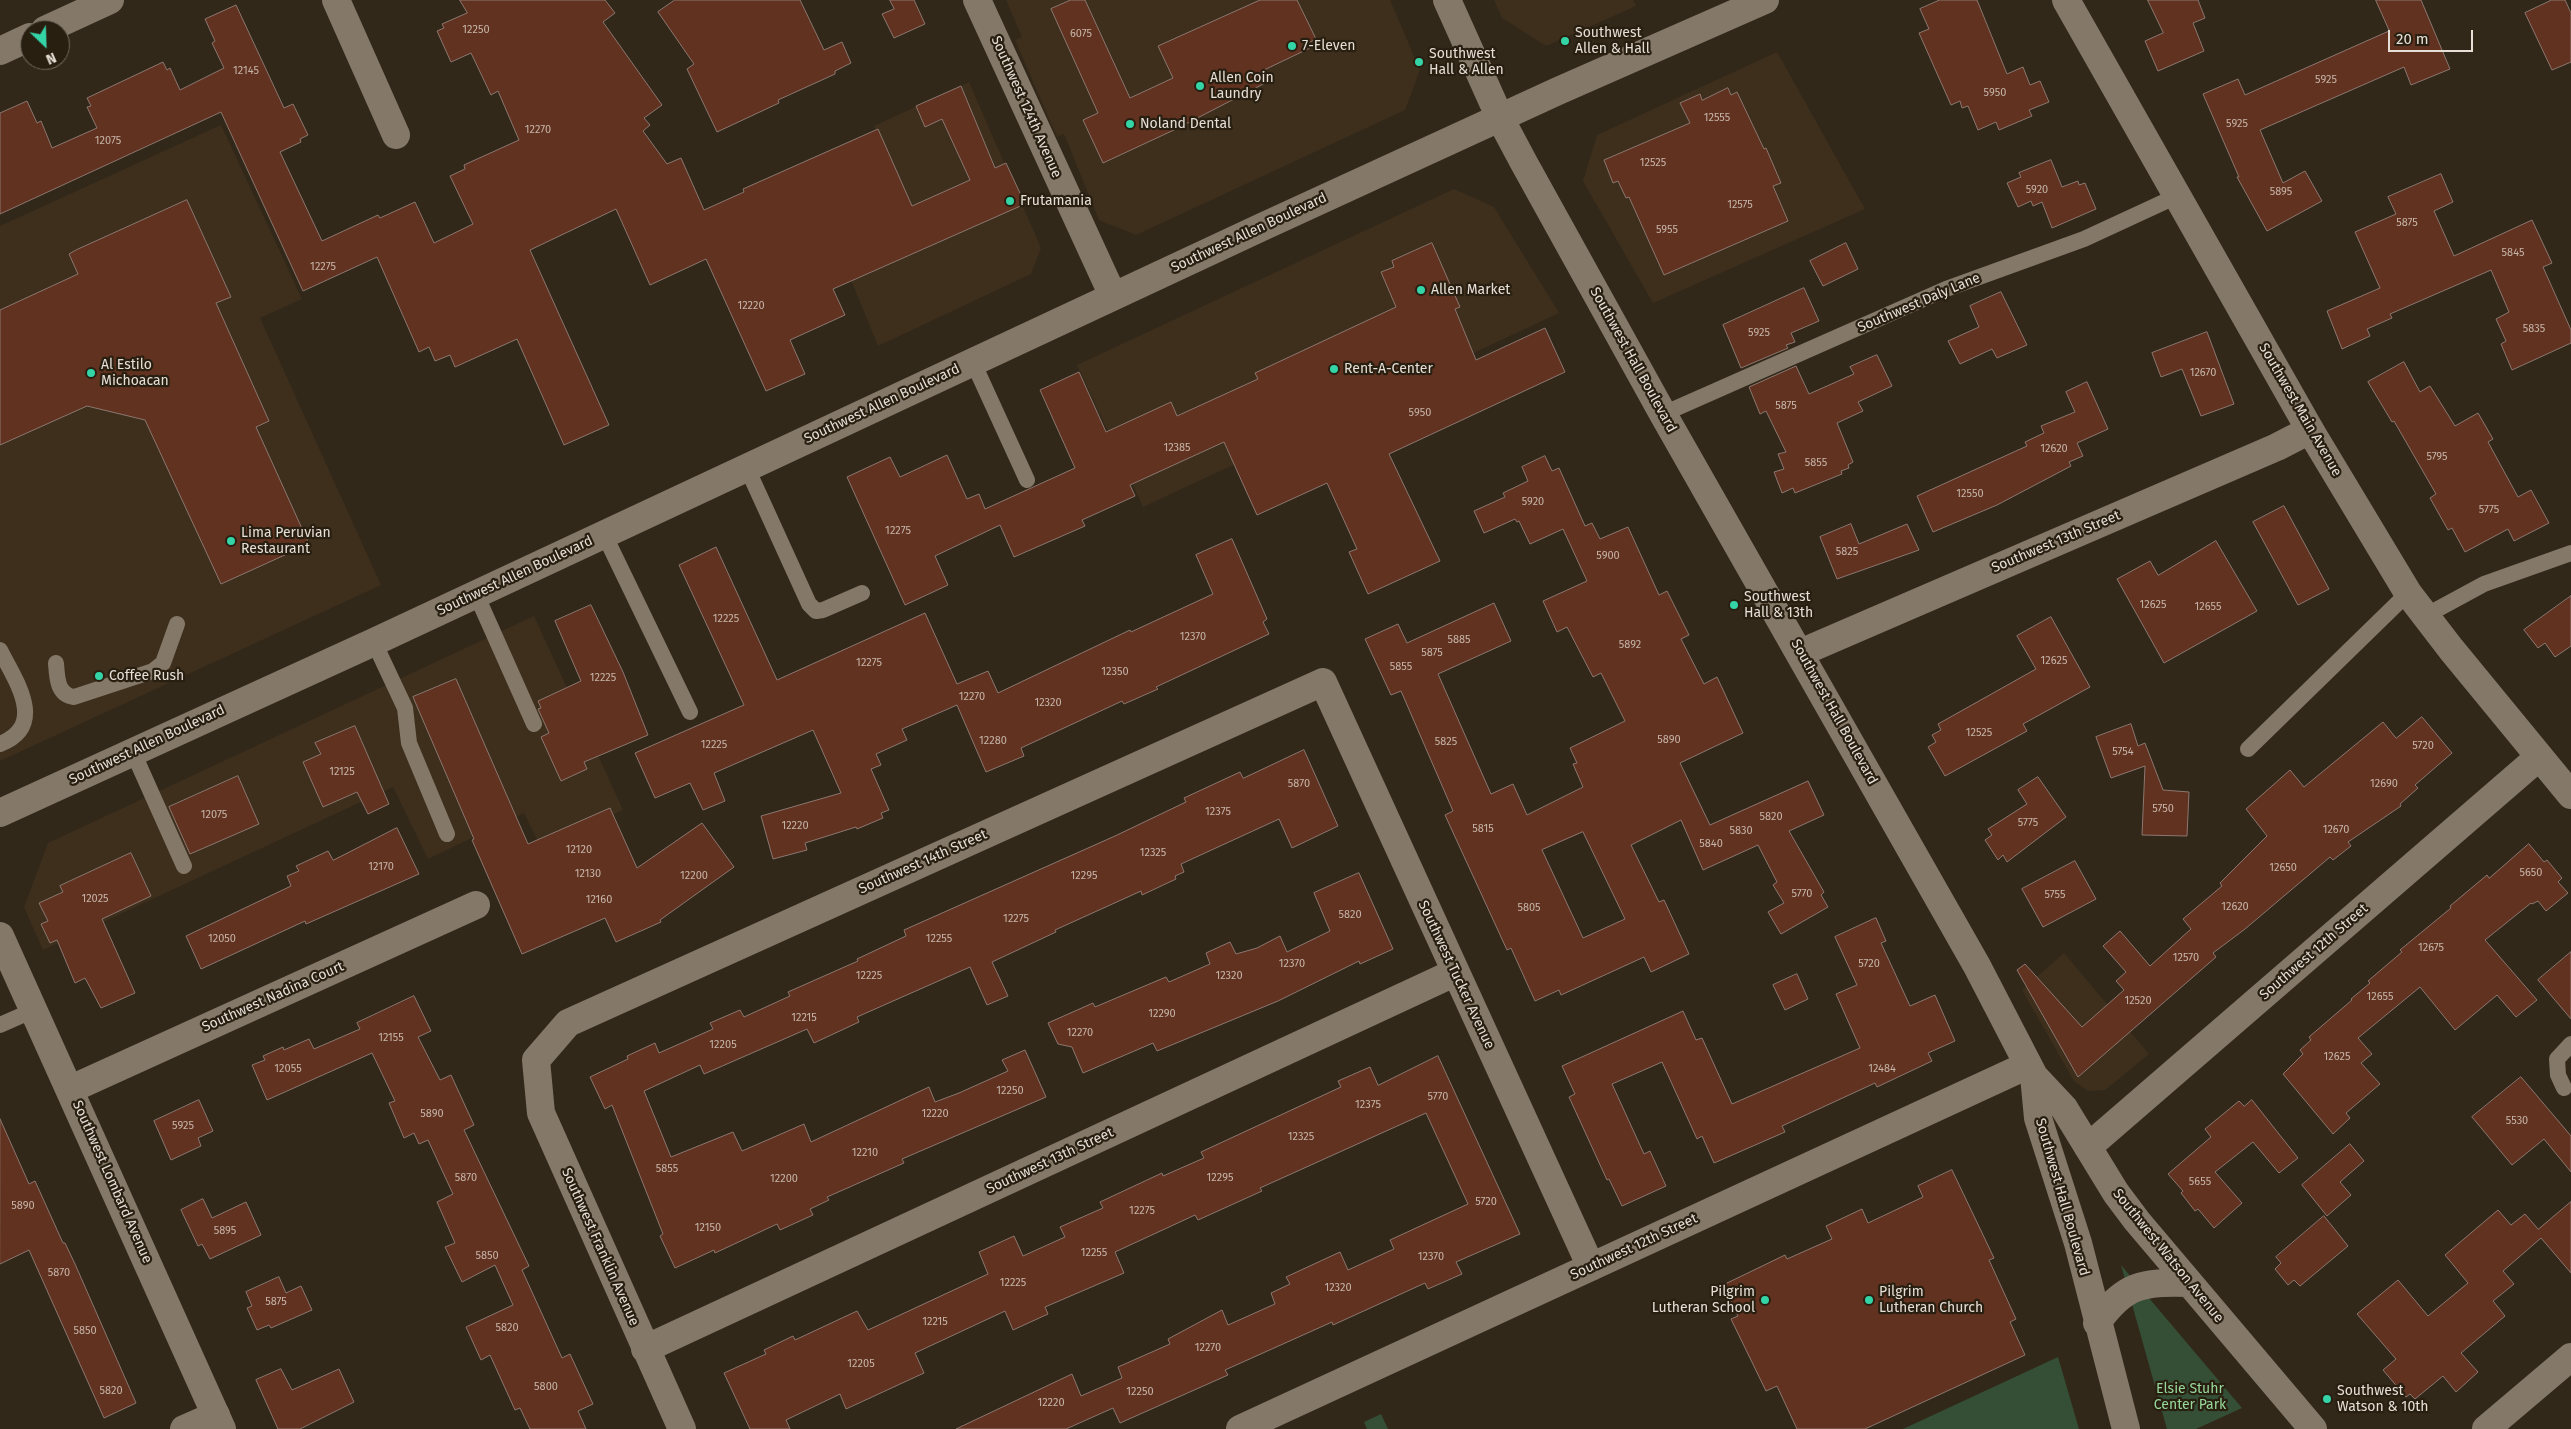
<!DOCTYPE html>
<html>
<head>
<meta charset="utf-8">
<style>
  body { margin:0 }
  #map { position:relative; width:2571px; height:1429px; overflow:hidden; background:#32281a; font-family:"Fira Sans",sans-serif }
  canvas { display:block }
  .north { position:absolute; left:20px; top:20px; width:50px; height:50px; box-sizing:border-box; background:#281f11; border:1px solid #746c60; border-radius:50%; rotate:156deg; font-size:14px; font-weight:700; line-height:20px; text-align:center; color:#e6dfd6 }
  .north::after { content:''; display:block; margin:auto; width:18px; height:22px; background:#35d4a7; clip-path:polygon(50% 0,100% 100%,50% 72%,0 100%) }
  .scale { position:absolute; left:2388px; top:30px; width:85px; height:22px; box-sizing:border-box; border:2px solid #e6dfd6; border-top:0; padding-left:6px; font-size:15px; line-height:18px; white-space:nowrap; color:#e6dfd6; -webkit-text-stroke:4px #281f11; paint-order:stroke }
</style>
</head>
<body>
<div id="map">
<canvas width="2571" height="1429"></canvas>
<div class="north">N</div>
<div class="scale">20 m</div>
</div>
<script>
const ctx = document.querySelector('canvas').getContext('2d');
ctx.lineJoin = 'round';
function paint(path, color) {
  ctx.fillStyle = color;
  ctx.fill(path, 'evenodd');
}
function trace(path, color, width, dash) {
  ctx.strokeStyle = color;
  ctx.lineWidth = width;
  ctx.lineCap = dash ? 'butt' : 'round';
  ctx.setLineDash(dash || []);
  ctx.stroke(path);
}
function drawText(font, color, halo, rows, align = 'center') {
  ctx.font = font + ' "Fira Sans",sans-serif';
  ctx.lineWidth = 4.5;
  ctx.setLineDash([]);
  ctx.textBaseline = 'middle';
  ctx.strokeStyle = halo;
  ctx.fillStyle = color;
  for (const [text, x, y, turn = 0] of rows) {
    ctx.save();
    ctx.translate(x, y);
    ctx.rotate((+turn || 0) * Math.PI / 180);
    ctx.textAlign = isNaN(turn) ? turn : align;
    if (halo) ctx.strokeText(text, 0, 0);
    ctx.fillText(text, 0, 0);
    ctx.restore();
  }
}
paint(new Path2D(`
  M1006,0H1390L1420,70L1405,110L1136,235L1099,220L1064,134L1057,137L1015,40L1022,37Z
  M1494,0H1633L1636,6L1546,46L1502,18Z
  M1777,52L1865,209L1653,303L1583,181L1597,135Z
  M969,82L1041,248L1031,274L878,346L833,236L908,203L874,126Z
  M221,125L302,299L260,318L381,585L0,761V226Z
  M1454,189L1494,207L1559,313L1143,507L1077,365Z
  M534,616L623,810L541,848L524,813L428,859L393,787L43,950L24,907L48,843Z
  M2064,953L2149,1054L2105,1090L2088,1091L2074,1081L2022,990Z`), '#3d2f1c');
paint(new Path2D(`
  M2121,1265L2242,1408L2196,1429H2167Z
  M2058,1357L2079,1429H1903Z
  M1381,1414L1388,1429H1367L1364,1422Z`), '#344f35');
const building = new Path2D(`
  M460,0H605L615,13L603,22L662,105L644,118L650,125L643,131L667,164L681,158L704,210L744,192L743,189L878,129L912,206L970,180L942,119L925,127L916,106L961,86L995,168L1006,163L1025,204L833,289L845,315L790,340L805,374L766,391L706,259L650,285L616,209L530,250L609,425L564,445L517,339L455,367L450,355L435,361L429,347L419,352L377,257L303,291L221,112L0,214V113L27,101L37,123L41,121L52,148L97,128L87,107L91,106L87,98L163,62L167,70L170,68L180,90L224,68L212,43L215,41L205,19L236,5L284,108L293,104L308,135L300,139L301,142L280,152L322,241L378,215L380,218L415,202L434,243L473,224L450,176L465,169L464,165L519,140L498,91L491,95L471,53L451,62L437,31L444,28L442,24L467,13Z
  M675,0H800L824,50L842,42L851,63L835,71V74L778,100L779,103L717,132L687,69L694,64L658,12Z
  M890,0H914L925,24L894,38L882,14L894,9Z
  M1071,0H1085L1130,98L1173,78L1158,46L1260,0H1297L1316,39L1308,43L1310,48L1264,70L1269,81L1176,129L1103,163L1083,120L1098,113L1051,9Z
  M1940,0H1977L2007,74L2023,67L2030,85L2040,81L2049,102L2029,110L2032,116L1999,130L1996,122L1978,130L1968,106L1962,108L1960,101L1951,105L1919,33L1929,29L1920,9Z
  M2148,0H2198L2205,18L2193,23L2204,51L2158,71L2145,41L2163,33Z
  M2376,0H2421L2450,69L2411,85L2404,67L2260,130L2283,183L2305,171L2322,201L2267,231L2237,177H2239L2203,94L2238,79L2245,95L2389,31Z
  M2552,0H2565L2571,13V62L2552,70L2525,13Z
  M1728,88L1731,95L1737,92L1764,149L1766,148L1781,183L1773,186L1788,221L1664,275L1629,197L1626,198L1618,181L1613,183L1604,160L1690,123L1680,103L1700,94L1702,100Z
  M2051,160L2062,187L2078,181L2079,185L2085,183L2096,209L2052,228L2042,202L2033,206L2031,201L2018,207L2007,183L2021,177L2019,173Z
  M2441,174L2453,202L2434,211L2454,256L2532,220L2552,263L2543,267L2571,330V343L2512,370L2501,344L2506,341L2496,319L2509,312L2491,270L2390,314L2392,318L2367,329L2370,336L2342,349L2327,311L2380,288L2355,232L2396,214L2388,197Z
  M187,200L231,297L216,303L269,421L256,427L309,544L221,584L145,420L87,406L0,445V310L78,274L69,254L76,250Z
  M1432,243L1460,307L1455,309L1476,360L1545,328L1565,372L1389,454L1440,561L1368,594L1349,552L1357,549L1327,483L1257,515L1224,442L1130,485L1135,496L1082,520L1085,526L1014,557L1000,525L935,556L948,585L905,605L847,477L890,457L900,477L947,455L967,499L979,494L985,509L1075,468L1040,390L1079,372L1106,432L1171,402L1177,416L1258,379L1255,373L1396,307L1381,272L1394,267L1392,261Z
  M1846,243L1858,269L1823,286L1810,261Z
  M1804,288L1819,321L1791,333L1795,342L1786,345L1788,348L1741,368L1723,325Z
  M2001,292L2027,345L1997,358L1992,349L1960,364L1948,341L1979,327L1970,306Z
  M2207,332L2234,404L2201,416L2182,369L2161,377L2152,353Z
  M1877,355L1892,386L1858,402L1863,411L1837,423L1853,462L1848,465L1849,468L1841,471L1842,474L1795,493L1793,488L1782,493L1774,472L1784,469L1778,454L1786,452L1766,411L1760,414L1749,387L1796,366L1809,394L1854,374L1850,367Z
  M2404,362L2420,392L2430,386L2455,426L2478,413L2493,439L2488,442L2518,497L2531,490L2549,523L2514,541L2508,529L2465,552L2452,528L2448,530L2430,498L2436,494L2394,421L2392,422L2368,382Z
  M2087,382L2108,429L2077,443L2083,456L2069,462L2071,466L1997,505L1933,532L1917,496L2027,446L2025,442L2044,433L2041,426L2075,412L2066,392Z
  M1545,456L1552,471L1559,468L1585,526L1592,523L1600,539L1628,527L1659,595L1667,591L1689,635L1681,639L1704,684L1717,677L1743,733L1680,763L1710,825L1808,781L1824,815L1789,831L1824,892L1821,895L1828,907L1781,934L1768,912L1784,903L1773,885L1777,882L1758,845L1703,870L1681,820L1631,845L1659,902L1664,900L1689,954L1651,972L1644,957L1561,995L1559,990L1535,1001L1511,948L1507,950L1445,815L1453,811L1401,691L1391,695L1365,639L1398,624L1407,643L1494,603L1511,641L1438,674L1491,794L1513,784L1527,815L1583,787L1573,764L1577,763L1570,748L1625,721L1601,673L1593,677L1567,627L1557,632L1543,601L1587,581L1563,529L1530,544L1519,521L1517,522L1515,519L1484,533L1474,511L1505,497L1503,493L1528,481L1522,467ZM1583,832L1625,919L1583,938L1542,850Z
  M2284,506L2329,589L2298,605L2253,522Z
  M1851,524L1859,544L1907,524L1919,550L1837,579L1820,537Z
  M1232,539L1267,619L1263,622L1269,634L1156,687L1158,689L1124,704L1122,701L1021,748L1024,756L986,772L957,705L902,729L907,740L876,754L881,765L871,769L889,810L881,813L883,818L857,829L856,827L805,843L807,850L773,859L761,816L841,793L813,730L714,773L725,801L703,810L690,783L655,798L635,753L744,705L679,565L716,547L777,680L925,613L957,684L988,671L998,693L1130,630L1131,632L1213,594L1196,555Z
  M2216,541L2257,611L2164,663L2117,579L2150,561L2158,575Z
  M2571,596V646L2555,657L2545,643L2538,648L2524,630Z
  M591,605L623,672L648,735L584,762L587,769L561,781L541,737L549,733L538,709L541,708L538,701L581,681L555,621Z
  M2051,617L2090,687L2023,724L2027,731L1945,776L1928,747L1936,742L1932,735L1941,730L1938,724L2036,669L2017,636Z
  M456,679L528,844L610,808L637,868L702,823L734,867L660,920L661,922L616,942L605,918L522,954L472,840L474,839L413,697Z
  M2422,717L2452,753L2415,785L2418,788L2400,804L2401,806L2348,842L2351,846L2333,860L2330,857L2245,929L2213,953L2216,957L2078,1077L2017,970L2025,964L2082,1027L2124,990L2116,981L2126,972L2103,946L2120,931L2150,966L2191,929L2183,919L2222,886L2220,883L2267,836L2246,809L2290,770L2304,787L2383,722L2396,738Z
  M2131,724L2138,746L2145,743L2163,790L2189,792L2187,836L2142,835L2145,766L2111,778L2096,737Z
  M355,726L389,804L368,814L357,792L323,807L303,762L321,754L315,743Z
  M1304,750L1338,826L1292,848L1279,819L1181,864L1184,872L1175,876L1176,879L1142,895L1141,891L1055,930L1056,932L992,962L1008,996L987,1005L970,967L857,1017L859,1022L814,1043L807,1029L704,1074L700,1065L644,1091L671,1157L733,1132L742,1151L804,1124L811,1142L929,1087L935,1102L959,1093L1008,1071L1002,1060L1025,1050L1046,1097L902,1159L904,1163L827,1197L829,1200L810,1209L813,1215L780,1230L777,1224L715,1253L714,1250L675,1268L660,1236L663,1234L612,1105L605,1109L590,1077L628,1059L627,1056L655,1043L659,1053L713,1029L710,1023L740,1010L744,1017L790,996L788,992L858,961L857,959L906,936L904,930L1115,836L1186,802L1184,798L1240,772L1243,778Z
  M238,776L259,824L190,854L169,807Z
  M2038,777L2066,817L2007,862L2003,855L1998,860L1985,840L1992,835L1988,829L2027,804L2018,790Z
  M397,828L419,874L306,924L305,921L201,969L186,936L291,886L287,876L299,871L296,866L328,851L333,860Z
  M2529,844L2544,862L2547,860L2562,878L2558,882L2568,893L2546,911L2538,901L2532,904L2531,903L2485,940L2537,1000L2516,1017L2497,995L2455,1030L2420,987L2358,1038L2372,1054L2361,1063L2380,1084L2346,1113L2350,1118L2333,1134L2283,1074L2303,1054L2300,1050L2311,1040L2309,1037L2352,1000L2351,999L2370,983L2368,981L2402,952L2400,950L2451,908L2450,906L2487,875L2489,878Z
  M131,853L151,896L102,919L135,993L101,1008L85,978L75,983L57,940L50,943L41,924L48,921L39,903L63,892L60,886Z
  M2075,861L2096,899L2043,927L2022,889Z
  M1359,873L1393,949L1360,964L1359,961L1278,1001L1157,1051L1153,1043L1083,1073L1072,1047L1058,1044L1048,1023L1093,1003L1095,1007L1166,977L1169,982L1210,964L1206,953L1230,942L1236,954L1257,948L1280,936L1287,952L1330,931L1314,893Z
  M1876,918L1886,941L1881,943L1910,1006L1935,995L1955,1041L1928,1053L1932,1061L1877,1087L1875,1083L1782,1126L1785,1132L1714,1163L1702,1136L1697,1139L1662,1062L1612,1084L1644,1154L1650,1151L1666,1186L1622,1206L1609,1179L1607,1180L1569,1097L1575,1094L1562,1066L1683,1011L1696,1040L1702,1038L1732,1104L1860,1048L1836,994L1857,985L1835,937Z
  M2571,952V1019L2538,980Z
  M1797,974L1808,999L1785,1010L1773,985Z
  M414,996L431,1031L418,1037L440,1080L451,1075L474,1125L464,1130L529,1266L522,1270L562,1358L570,1354L593,1404L578,1411L586,1429H530L520,1408L515,1410L490,1355L481,1360L466,1327L513,1305L495,1265L462,1282L445,1247L455,1243L437,1202L453,1194L428,1140L419,1144L414,1133L404,1138L389,1103L395,1101L372,1053L267,1100L252,1065L265,1060L263,1056L283,1047L284,1050L309,1039L314,1049L360,1029L357,1023Z
  M1438,1056L1520,1234L1456,1262L1462,1274L1428,1289L1425,1283L1333,1325L1332,1322L1225,1370L1228,1375L1120,1423L1113,1408L1066,1429H956L1072,1374L1081,1396L1122,1378L1118,1367L1170,1344L1168,1339L1222,1310L1228,1325L1275,1304L1271,1293L1290,1284L1286,1277L1340,1252L1348,1270L1394,1249L1390,1240L1468,1204L1426,1113L1260,1188L1262,1191L1198,1220L1195,1215L1115,1252L1124,1273L1045,1307L1048,1314L1013,1330L1005,1311L915,1353L924,1373L846,1409L840,1394L786,1420L790,1429H750L724,1373L766,1354L764,1350L793,1336L795,1340L857,1311L868,1330L988,1274L979,1252L1014,1236L1023,1256L1065,1237L1060,1227L1103,1208L1100,1202L1162,1173L1163,1176L1204,1158L1201,1152L1341,1087L1338,1081L1370,1067L1378,1085Z
  M2521,1077L2571,1136V1172L2544,1139L2512,1165L2472,1117Z
  M199,1100L213,1131L198,1138L201,1146L171,1160L154,1121Z
  M2252,1100L2298,1158L2279,1173L2253,1142L2215,1172L2242,1203L2214,1228L2198,1209L2195,1211L2181,1193L2183,1191L2168,1174L2211,1137L2205,1129L2239,1101L2244,1106Z
  M0,1119L29,1184L35,1181L63,1243H65L75,1264L136,1403L104,1418L29,1250L0,1264Z
  M2350,1144L2364,1161L2340,1182L2351,1195L2327,1216L2302,1185Z
  M1952,1170L1994,1258L1989,1260L2016,1319L2010,1322L2025,1355L1865,1429H1797L1777,1386L1766,1391L1731,1319L1738,1316L1723,1285L1785,1255L1787,1259L1832,1239L1826,1226L1862,1209L1868,1223L1923,1197L1918,1186Z
  M203,1199L212,1218L246,1202L261,1235L210,1259L202,1244L198,1246L181,1210Z
  M2571,1202V1273L2541,1238L2503,1271L2514,1284L2493,1301L2505,1316L2461,1353L2478,1372L2456,1392L2443,1376L2415,1399L2410,1394L2406,1397L2383,1370L2396,1359L2357,1314L2398,1280L2428,1316L2468,1283L2445,1255L2498,1210L2511,1225L2525,1214L2538,1229Z
  M2324,1216L2348,1246L2300,1286L2294,1280L2288,1285L2275,1269L2281,1263L2276,1257Z
  M279,1277L286,1293L301,1286L312,1310L271,1328L269,1325L257,1330L247,1308L252,1306L246,1292Z
  M281,1369L292,1390L339,1369L354,1402L300,1429H278L256,1380Z`);
paint(building, '#623220');
trace(building, '#8b7770', 1);
trace(new Path2D(`
  M973,362L1027,480
  M1663,414L1946,289L2084,239L2177,196
  M747,468L809,604L816,611L823,610L862,593
  M604,534L690,712
  M476,594L534,724
  M2425,616L2484,584L2571,553
  M374,642L405,708L409,743L447,834
  M56,663C57,677 57,695 74,697L153,671L163,663L177,624
  M0,744C48,725 15,680 0,650
  M2248,749L2408,593
  M133,752L184,866
  M0,1025L34,1010
  M2564,1088L2558,1075L2557,1059L2571,1044`), '#847868', 16);
trace(new Path2D(`
  M336,0L396,135
  M977,0L1113,296
  M45,30L110,0
  M0,51L30,37
  M1800,653L2277,447L2310,430
  M71,1089L476,905
  M2088,1147L2539,757
  M645,1349L1454,973
  M184,1429L216,1415
  M682,1429L541,1113L536,1060L568,1023L1323,682L1591,1267
  M1240,1429L2028,1065
  M2486,1429L2571,1357`), '#847868', 28);
trace(new Path2D(`
  M2066,0L2310,430L2408,593L2451,649L2571,795
  M0,936L222,1429`), '#847868', 28);
trace(new Path2D(`
  M1447,0L1500,118L1524,163L1663,414L1977,966L2034,1076L2038,1118L2078,1243L2126,1429
  M0,813L374,642L1262,227L1558,91L1765,0
  M2034,1076L2064,1108L2116,1193L2137,1221L2313,1429
  M2097,1323C2124,1284 2143,1282 2188,1283`), '#847868', 28);
for (const [x, y, r, color] of [
  [1565,41,5,"#35d4a7"],
  [1292,46,5,"#35d4a7"],
  [1419,62,5,"#35d4a7"],
  [1200,86,5,"#35d4a7"],
  [1130,124,5,"#35d4a7"],
  [1010,201,5,"#35d4a7"],
  [1421,290,5,"#35d4a7"],
  [1334,369,5,"#35d4a7"],
  [91,373,5,"#35d4a7"],
  [231,541,5,"#35d4a7"],
  [1734,605,5,"#35d4a7"],
  [99,676,5,"#35d4a7"],
  [1765,1300,5,"#35d4a7"],
  [1869,1300,5,"#35d4a7"],
  [2327,1399,5,"#35d4a7"]
]) {
  const dot = new Path2D();
  dot.arc(x, y, r, 0, 2 * Math.PI);
  ctx.fillStyle = color;
  ctx.fill(dot);
  trace(dot, '#281f11', 2);
}
drawText('11px', '#c5b4a8', null, [
  ["12250",476,30],
  ["6075",1081,34],
  ["12145",246,71],
  ["5925",2326,80],
  ["5950",1995,93],
  ["12555",1717,118],
  ["5925",2237,124],
  ["12270",538,130],
  ["12075",108,141],
  ["12525",1653,163],
  ["5920",2037,190],
  ["5895",2281,192],
  ["12575",1740,205],
  ["5875",2407,223],
  ["5955",1667,230],
  ["5845",2513,253],
  ["12275",323,267],
  ["12220",751,306],
  ["5835",2534,329],
  ["5925",1759,333],
  ["12670",2203,373],
  ["5875",1786,406],
  ["5950",1420,413],
  ["12385",1177,448],
  ["12620",2054,449],
  ["5795",2437,457],
  ["5855",1816,463],
  ["12550",1970,494],
  ["5920",1533,502],
  ["5775",2489,510],
  ["12275",898,531],
  ["5825",1847,552],
  ["5900",1608,556],
  ["12625",2153,605],
  ["12655",2208,607],
  ["12225",726,619],
  ["12370",1193,637],
  ["5885",1459,640],
  ["5892",1630,645],
  ["5875",1432,653],
  ["12625",2054,661],
  ["12275",869,663],
  ["5855",1401,667],
  ["12350",1115,672],
  ["12225",603,678],
  ["12270",972,697],
  ["12320",1048,703],
  ["12525",1979,733],
  ["5890",1669,740],
  ["12280",993,741],
  ["5825",1446,742],
  ["12225",714,745],
  ["5720",2423,746],
  ["5754",2123,752],
  ["12125",342,772],
  ["5870",1299,784],
  ["12690",2384,784],
  ["5750",2163,809],
  ["12375",1218,812],
  ["12075",214,815],
  ["5820",1771,817],
  ["5775",2028,823],
  ["12220",795,826],
  ["5815",1483,829],
  ["12670",2336,830],
  ["5830",1741,831],
  ["5840",1711,844],
  ["12120",579,850],
  ["12325",1153,853],
  ["12170",381,867],
  ["12650",2283,868],
  ["5650",2531,873],
  ["12130",588,874],
  ["12200",694,876],
  ["12295",1084,876],
  ["5770",1802,894],
  ["5755",2055,895],
  ["12025",95,899],
  ["12160",599,900],
  ["12620",2235,907],
  ["5805",1529,908],
  ["5820",1350,915],
  ["12275",1016,919],
  ["12050",222,939],
  ["12255",939,939],
  ["12675",2431,948],
  ["12570",2186,958],
  ["12370",1292,964],
  ["5720",1869,964],
  ["12225",869,976],
  ["12320",1229,976],
  ["12655",2380,997],
  ["12520",2138,1001],
  ["12290",1162,1014],
  ["12215",804,1018],
  ["12270",1080,1033],
  ["12155",391,1038],
  ["12205",723,1045],
  ["12625",2337,1057],
  ["12055",288,1069],
  ["12484",1882,1069],
  ["12250",1010,1091],
  ["5770",1438,1097],
  ["12375",1368,1105],
  ["5890",432,1114],
  ["12220",935,1114],
  ["5530",2517,1121],
  ["5925",183,1126],
  ["12325",1301,1137],
  ["12210",865,1153],
  ["5855",667,1169],
  ["5870",466,1178],
  ["12295",1220,1178],
  ["12200",784,1179],
  ["5655",2200,1182],
  ["5720",1486,1202],
  ["5890",23,1206],
  ["12275",1142,1211],
  ["12150",708,1228],
  ["5895",225,1231],
  ["12255",1094,1253],
  ["5850",487,1256],
  ["12370",1431,1257],
  ["5870",59,1273],
  ["12225",1013,1283],
  ["12320",1338,1288],
  ["5875",276,1302],
  ["12215",935,1322],
  ["5820",507,1328],
  ["5850",85,1331],
  ["12270",1208,1348],
  ["12205",861,1364],
  ["5800",546,1387],
  ["5820",111,1391],
  ["12250",1140,1392],
  ["12220",1051,1403]
]);
drawText('14px', '#e6dfd6', '#281f11', [
  ["Southwest",1575,33],
  ["Allen & Hall",1575,49],
  ["7-Eleven",1302,46],
  ["Southwest",1429,54],
  ["Hall & Allen",1429,70],
  ["Allen Coin",1210,78],
  ["Laundry",1210,94],
  ["Noland Dental",1140,124],
  ["Frutamania",1020,201],
  ["Allen Market",1431,290],
  ["Al Estilo",101,365],
  ["Michoacan",101,381],
  ["Rent-A-Center",1344,369],
  ["Lima Peruvian",241,533],
  ["Restaurant",241,549],
  ["Southwest",1744,597],
  ["Hall & 13th",1744,613],
  ["Coffee Rush",109,676],
  ["Pilgrim",1755,1292,"right"],
  ["Lutheran School",1755,1308,"right"],
  ["Pilgrim",1879,1292],
  ["Lutheran Church",1879,1308],
  ["Southwest",2337,1391],
  ["Watson & 10th",2337,1407]
], 'left');
drawText('14px', '#e6dfd6', '#281f11', [
  ["Southwest 124th Avenue",1026,107,66],
  ["Southwest Allen Boulevard",1249,233,-25],
  ["Southwest Daly Lane",1919,303,-23],
  ["Southwest Hall Boulevard",1633,360,61],
  ["Southwest Allen Boulevard",882,404,-25],
  ["Southwest Main Avenue",2300,410,60],
  ["Southwest 13th Street",2056,542,-23],
  ["Southwest Allen Boulevard",515,576,-25],
  ["Southwest Hall Boulevard",1834,712,61],
  ["Southwest Allen Boulevard",147,745,-25],
  ["Southwest 14th Street",923,862,-24],
  ["Southwest 12th Street",2314,952,-41],
  ["Southwest Tucker Avenue",1456,975,65],
  ["Southwest Nadina Court",273,997,-24],
  ["Southwest 13th Street",1050,1161,-25],
  ["Southwest Lombard Avenue",112,1182,66],
  ["Southwest Hall Boulevard",2062,1197,74],
  ["Southwest Franklin Avenue",600,1247,66],
  ["Southwest 12th Street",1634,1247,-25],
  ["Southwest Watson Avenue",2168,1256,51]
]);
drawText('14px', '#97d79a', '#281f11', [
  ["Elsie Stuhr",2190,1389],
  ["Center Park",2190,1405]
]);
</script>
</body>
</html>
